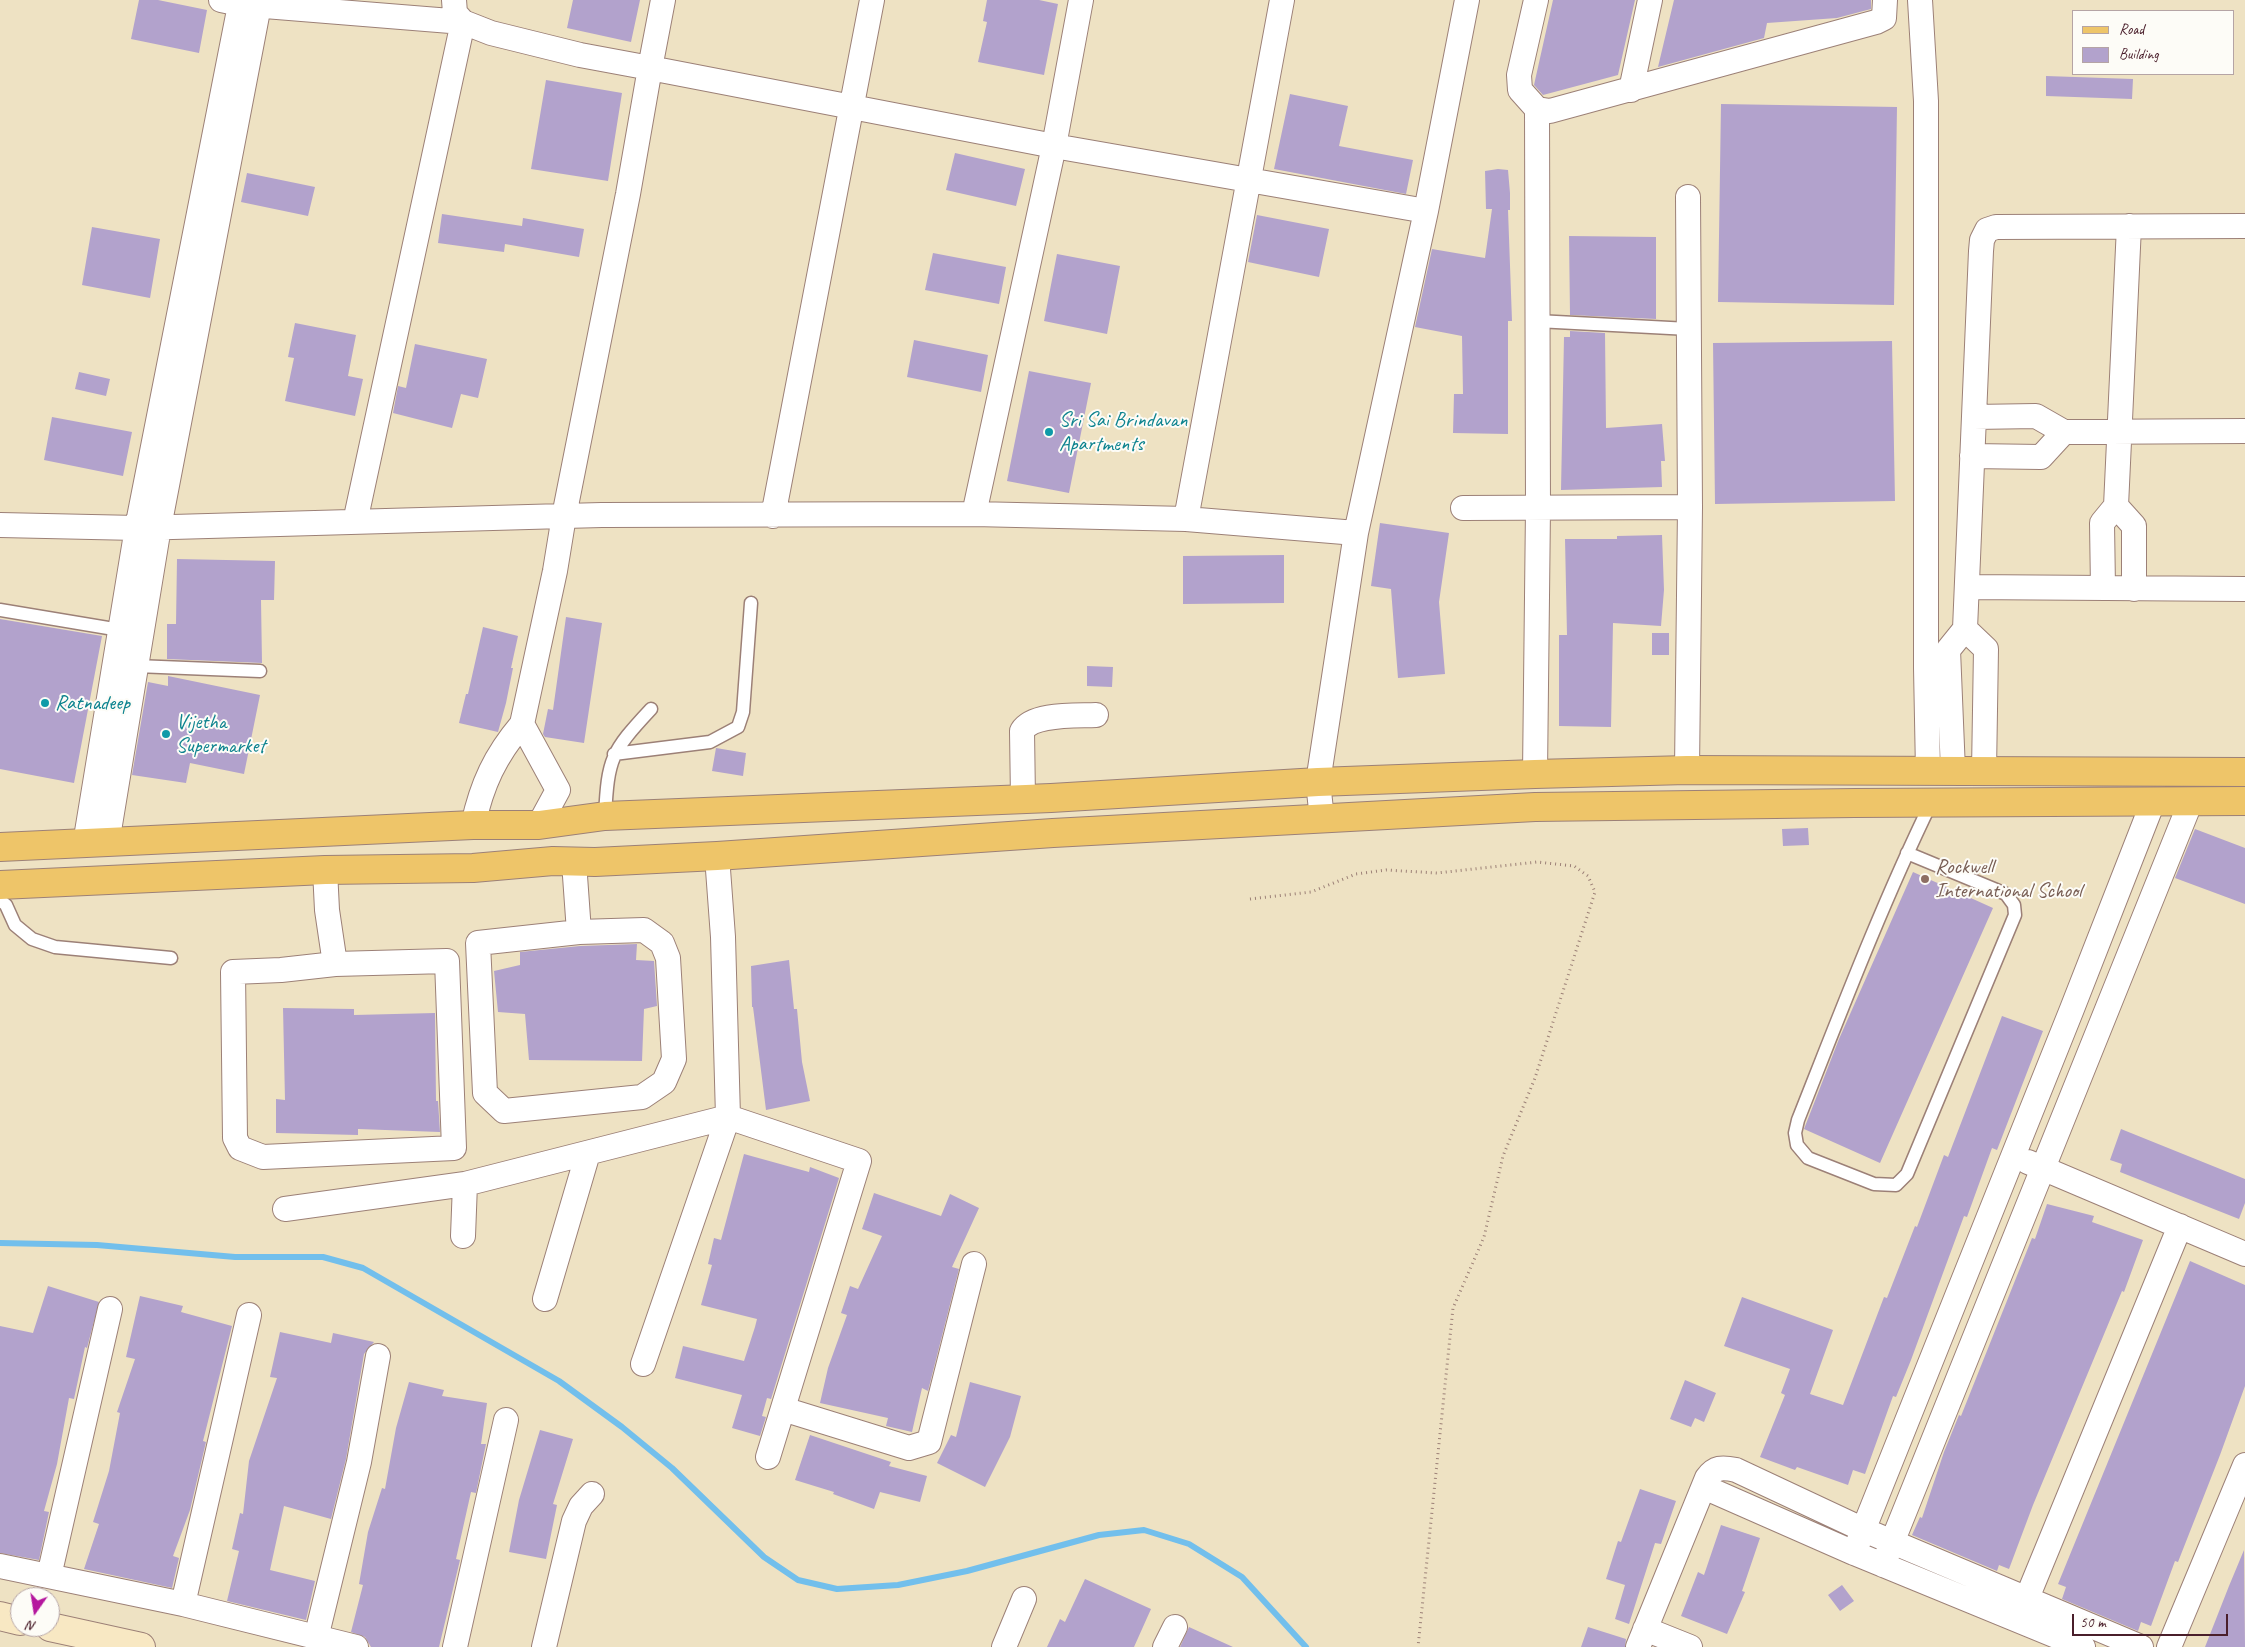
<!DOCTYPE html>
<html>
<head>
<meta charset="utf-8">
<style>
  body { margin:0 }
  #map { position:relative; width:2245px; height:1647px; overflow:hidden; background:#eee2c3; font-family:Caveat,sans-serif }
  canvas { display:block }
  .legend { position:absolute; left:2072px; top:10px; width:162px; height:65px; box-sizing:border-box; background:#fdfcf7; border:1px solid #b5a4a5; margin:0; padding:6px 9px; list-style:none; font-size:15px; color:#4a1f2b }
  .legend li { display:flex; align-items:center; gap:10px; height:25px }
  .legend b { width:25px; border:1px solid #b5a4a5 }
  .north { position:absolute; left:10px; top:1587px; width:50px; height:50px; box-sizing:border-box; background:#fdfcf7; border:1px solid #b5a4a5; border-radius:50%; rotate:193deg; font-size:14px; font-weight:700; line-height:20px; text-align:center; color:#4a1f2b }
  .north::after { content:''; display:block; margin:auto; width:18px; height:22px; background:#b5179e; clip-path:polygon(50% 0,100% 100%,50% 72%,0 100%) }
  .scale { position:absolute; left:2072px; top:1614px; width:156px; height:22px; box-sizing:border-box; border:2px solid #4a1f2b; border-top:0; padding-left:6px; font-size:15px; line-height:18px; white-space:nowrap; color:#4a1f2b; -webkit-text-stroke:4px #fdfcf7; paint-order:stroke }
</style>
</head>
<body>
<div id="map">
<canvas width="2245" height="1647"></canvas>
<ul class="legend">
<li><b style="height:6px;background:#eec569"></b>Road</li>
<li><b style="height:14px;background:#b2a2cc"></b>Building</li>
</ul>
<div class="north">N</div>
<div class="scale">50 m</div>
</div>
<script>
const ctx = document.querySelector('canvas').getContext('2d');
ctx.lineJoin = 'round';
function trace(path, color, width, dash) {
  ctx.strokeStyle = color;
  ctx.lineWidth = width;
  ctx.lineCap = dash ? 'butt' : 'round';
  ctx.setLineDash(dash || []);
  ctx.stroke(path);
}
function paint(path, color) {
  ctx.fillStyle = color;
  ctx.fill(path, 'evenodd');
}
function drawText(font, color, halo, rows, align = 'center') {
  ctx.font = font + ' Caveat,sans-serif';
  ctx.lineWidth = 4;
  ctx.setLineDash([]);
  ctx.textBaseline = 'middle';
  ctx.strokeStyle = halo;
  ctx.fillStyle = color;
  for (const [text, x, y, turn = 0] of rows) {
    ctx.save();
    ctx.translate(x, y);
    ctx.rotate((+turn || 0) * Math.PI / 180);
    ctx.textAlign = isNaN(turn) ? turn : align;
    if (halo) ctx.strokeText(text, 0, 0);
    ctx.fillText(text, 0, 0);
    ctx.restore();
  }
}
trace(new Path2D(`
  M0,1243L97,1245L235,1257H323L363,1268L559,1381L622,1427L672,1468L764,1557L798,1580L837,1589L898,1585L967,1571L1099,1535L1144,1530L1189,1544L1242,1577L1306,1647`), '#72bfec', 6);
paint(new Path2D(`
  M139,0H158L207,10L199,53L131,39Z
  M573,0H640L631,42L567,28Z
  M987,0H1039L1058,4L1044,75L978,62L987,22L983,21Z
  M1553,0H1635L1618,75L1543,95L1534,85Z
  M1674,0H1871V9L1837,18L1767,23L1764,38L1658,67Z
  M2046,76L2133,79L2132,99L2046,96Z
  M546,80L622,93L608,181L531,169Z
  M1290,94L1348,106L1339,146L1413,160L1406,194L1274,169Z
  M1721,104L1897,107L1894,305L1718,302Z
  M955,153L1025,169L1016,206L946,190Z
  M1498,169L1508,170L1510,193V210H1508L1512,321H1508V434L1453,433L1454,394H1463L1462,336L1415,327L1432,249L1485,258L1492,209H1486L1485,171Z
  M247,173L315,187L308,216L241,202Z
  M442,214L522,226L523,218L584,229L579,257L505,244L504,252L438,243Z
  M1257,215L1329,229L1319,277L1248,262Z
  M92,227L160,239L150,298L82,285Z
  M1569,236L1656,237V319L1570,315Z
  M933,253L1006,267L999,304L925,290Z
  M1057,254L1120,266L1107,334L1044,321Z
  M295,323L356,335L348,376L363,379L355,416L285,401L294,358L288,357Z
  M1570,331L1605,333L1606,428L1662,424L1665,461H1661L1662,487L1561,490L1564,337H1570Z
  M914,340L988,355L981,392L907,377Z
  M1892,341L1895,501L1715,504L1713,343Z
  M415,344L487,359L478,398L461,394L452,428L393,413L398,386L406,388Z
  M1029,371L1091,383L1069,493L1007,481Z
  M79,372L110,379L106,396L75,389Z
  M52,417L132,432L123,476L44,460Z
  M1380,523L1449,533L1439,602L1445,674L1398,678L1391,589L1371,586Z
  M1662,535L1664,590L1661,626L1613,623L1611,727L1559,726V635H1567L1565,539H1617V536Z
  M1284,555V603L1183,604V556Z
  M177,559L275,561L274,600H261L262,663L167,659V624H176Z
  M566,617L602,623L584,743L545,737L543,734L548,709L553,710Z
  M0,619L102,636L74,783L0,769Z
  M483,627L518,636L511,668H513L506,703L498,732L459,723L466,694H468Z
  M1652,633H1669V655H1652Z
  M1087,666L1113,667L1112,687L1087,686Z
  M168,676L260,695L244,774L190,763L186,783L132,775L148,682L168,686Z
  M716,748L746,753L743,776L712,771Z
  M1808,828L1809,845L1783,846L1782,829Z
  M2195,829L2245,848V904L2175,878Z
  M1913,872L1993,908L1880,1163L1804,1129L1839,1039Z
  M637,944L636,960L654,961L657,1006L644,1009L642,1061L529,1060L525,1014L498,1012L494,971L520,965V952L580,946Z
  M789,960L794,1009H797L802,1062L810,1101L766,1110L753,1007H752L751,966Z
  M283,1008L354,1009V1015L435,1013L436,1101H438L440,1132L358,1129V1135L276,1133V1099L285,1100Z
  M2002,1016L2043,1031L1997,1150L1992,1148L1967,1217L1964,1216L1911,1360L1896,1397L1893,1396L1865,1474L1853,1470L1848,1485L1797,1467L1795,1470L1760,1457L1785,1395L1781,1393L1790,1369L1724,1346L1742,1297L1833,1330L1810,1394L1843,1405L1884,1297L1887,1298L1915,1226L1917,1227L1944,1155L1948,1157Z
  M2121,1129L2245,1179V1203L2239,1219L2120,1172L2122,1164L2110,1160Z
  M744,1154L809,1172L810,1167L839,1178L771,1399L767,1398L762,1416L766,1417L760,1436L732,1428L742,1395L675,1378L683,1346L744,1361L755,1327L757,1319L701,1305L712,1265L708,1264L714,1238L721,1240Z
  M874,1193L941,1216L950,1194L979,1208L952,1267L959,1269L928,1391L922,1388L912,1432L886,1426L888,1418L820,1403L828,1368L847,1315L841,1313L850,1286L858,1289L882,1236L862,1229Z
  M2047,1204L2094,1216L2092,1222L2143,1240L2124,1292L2122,1291L2033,1505L2009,1569L1999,1565L1997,1571L1912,1535L1920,1517L1922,1518L1944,1452L1959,1415L1961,1416L2032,1238L2035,1239Z
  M2190,1261L2245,1285V1386L2220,1455L2178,1562L2175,1561L2151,1626L2141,1622L2138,1631L2062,1599L2066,1587L2058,1584Z
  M48,1286L99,1302L87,1348L85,1347L74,1399L69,1398L57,1464L44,1511L49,1512L39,1560L0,1553V1326L33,1333Z
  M140,1296L183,1306L181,1312L232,1326L203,1441L206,1442L190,1510L173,1556L179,1558L172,1588L84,1569L99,1524L93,1522L109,1471L120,1413L117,1412L135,1359L126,1357Z
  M280,1332L331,1343L333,1333L374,1342L364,1354L346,1459L331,1519L284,1506L270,1570L315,1581L306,1620L227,1601L239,1551L232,1549L240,1513L243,1514L249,1461L277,1378L270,1377Z
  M1685,1380L1716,1393L1704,1422L1695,1418L1691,1427L1670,1419Z
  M409,1382L444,1390L442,1396L487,1403L481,1444H486L476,1493L471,1492L456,1559L460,1560L439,1647H371L365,1637L351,1632L363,1585L359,1584L368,1532L382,1488L385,1489L396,1428Z
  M970,1382L1021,1396L1010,1437L985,1487L937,1463L951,1435L956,1437Z
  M540,1430L573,1439L553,1504L557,1505L546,1559L509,1552L519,1500Z
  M810,1435L891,1462L889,1466L927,1476L920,1502L880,1492L874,1509L833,1494L834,1492L795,1480Z
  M1640,1489L1676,1501L1661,1544L1655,1543L1629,1624L1615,1619L1625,1585L1606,1579L1618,1541L1621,1542Z
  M1721,1525L1760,1538L1742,1591L1745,1592L1727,1634L1681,1616L1698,1572L1704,1575Z
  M2244,1550L2245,1647H2205L2229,1586Z
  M1085,1579L1151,1609L1134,1647H1047L1060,1619L1065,1622Z
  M1842,1585L1854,1601L1840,1611L1828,1595Z
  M1189,1627L1233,1647H1180Z
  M1588,1627L1626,1639L1625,1647H1581Z`), '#b2a2cc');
const lane = new Path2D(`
  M1537,321L1689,329
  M0,610L120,630
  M136,666L260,671
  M614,754L710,742L738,727L743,712L751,603
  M605,816C608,758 611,752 651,709
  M1907,853L2006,894L2014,905L2015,915L1907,1174L1896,1185L1874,1184L1808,1158L1797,1145L1795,1133L1798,1120C1840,1014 1881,906 1931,803
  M0,900L6,905L15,925L32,939L55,947L171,958`);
const street = new Path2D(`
  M221,0L240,4L463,22L355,522
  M454,0L455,13L463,22L491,33L580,55L650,68L663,0
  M1081,0L1054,146L1426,211
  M1536,0L1519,75L1520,90L1537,109L1550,111L1876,22L1884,18L1885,0
  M1920,0L1926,101V668L1928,771
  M1631,90L1650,0
  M1974,417L2036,416L2064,432L2245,431
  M1972,456L2041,457L2064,432
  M2116,506L2134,526V589
  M1463,508L1690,507
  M773,516L872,0
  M1186,519L1282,0
  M0,525L137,528L564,516L628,194L650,68L1054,146L974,514
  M1356,533L1426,211L1467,0
  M1967,587L2245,589
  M2103,588L2102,523L2116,506L2129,226
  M1965,629L1981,251L1982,240L1987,230L1996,227L2245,226
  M1687,770L1690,507L1688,197
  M1953,771L1948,650L1965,629L1986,649L1984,771
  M1535,774L1538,508L1537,109
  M1023,799L1022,731C1033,713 1076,716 1096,715
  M473,825C482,784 495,756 522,724
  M539,825L558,790L522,724L555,571L564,516L602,515L974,514L1186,519L1356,533L1318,782L1322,819
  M107,843L159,527L260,0
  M85,844L137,528L241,0
  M574,862L579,932
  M325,870L327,910L335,964L281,970L233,972L235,1138L240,1148L263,1157L454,1148L447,961L335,964
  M644,930L662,943L668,958L674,1059L664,1082L642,1097L504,1111L485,1093L478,943L579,932Z
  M2028,1162L2245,1254
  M285,1209L465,1184L728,1117L859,1161L768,1457
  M463,1236L465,1184
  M545,1299L588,1153
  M643,1364L728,1117L723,937L717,856
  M783,1409L909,1448L929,1442L974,1264
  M1704,1487L1854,1553L2083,1647
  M1854,1553L2072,1009L2153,802
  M1883,1565L2191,801
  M0,1566L183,1604L356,1647
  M49,1576L110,1309
  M183,1604L249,1315
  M2018,1620L2180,1226
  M1645,1629L1690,1647
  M316,1638L359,1462L378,1356
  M455,1647L506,1420
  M544,1647L574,1521L581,1506L592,1494
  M1004,1647L1024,1599
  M1165,1647L1175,1627
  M1638,1647L1707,1478C1715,1467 1722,1467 1736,1470L1864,1530L2141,1647
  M2169,1647L2245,1465`);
const secondary = new Path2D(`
  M0,1616L20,1621
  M50,1627L141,1647`);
const primary = new Path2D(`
  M0,847L473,825H539L605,816L1051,798L1318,782L1535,774L1687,770L2245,772
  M0,885L325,870L473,868L553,861L595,862L717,856L1053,833L1535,807L1855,803L2245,801`);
trace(lane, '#9c8077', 15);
trace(street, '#9c8077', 26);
trace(secondary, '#9c8077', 30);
trace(primary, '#9c8077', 30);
trace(new Path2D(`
  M1250,899L1311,892L1356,874L1386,870L1437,873L1537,862L1574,866L1588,876L1595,892L1535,1078L1503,1156L1484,1237L1453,1308L1418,1647`), '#9c8077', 3, [1, 4]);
trace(lane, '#fff', 12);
trace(street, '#fff', 24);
trace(secondary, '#f8e8c3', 28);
trace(primary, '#eec569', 28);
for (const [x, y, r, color] of [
  [1049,432,5,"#0f9aa8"],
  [45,703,5,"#0f9aa8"],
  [166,734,5,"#0f9aa8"],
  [1925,879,5,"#8d6e63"]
]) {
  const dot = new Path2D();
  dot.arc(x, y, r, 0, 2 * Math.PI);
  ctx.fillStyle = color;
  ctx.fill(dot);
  trace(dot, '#fdfcf7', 2);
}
drawText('21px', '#0d838f', '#fdfcf7', [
  ["Sri Sai Brindavan",1059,420],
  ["Apartments",1059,444],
  ["Ratnadeep",55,703],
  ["Vijetha",176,722],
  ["Supermarket",176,746]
], 'left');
drawText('21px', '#785e54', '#fdfcf7', [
  ["Rockwell",1935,867],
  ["International School",1935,891]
], 'left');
</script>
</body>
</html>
